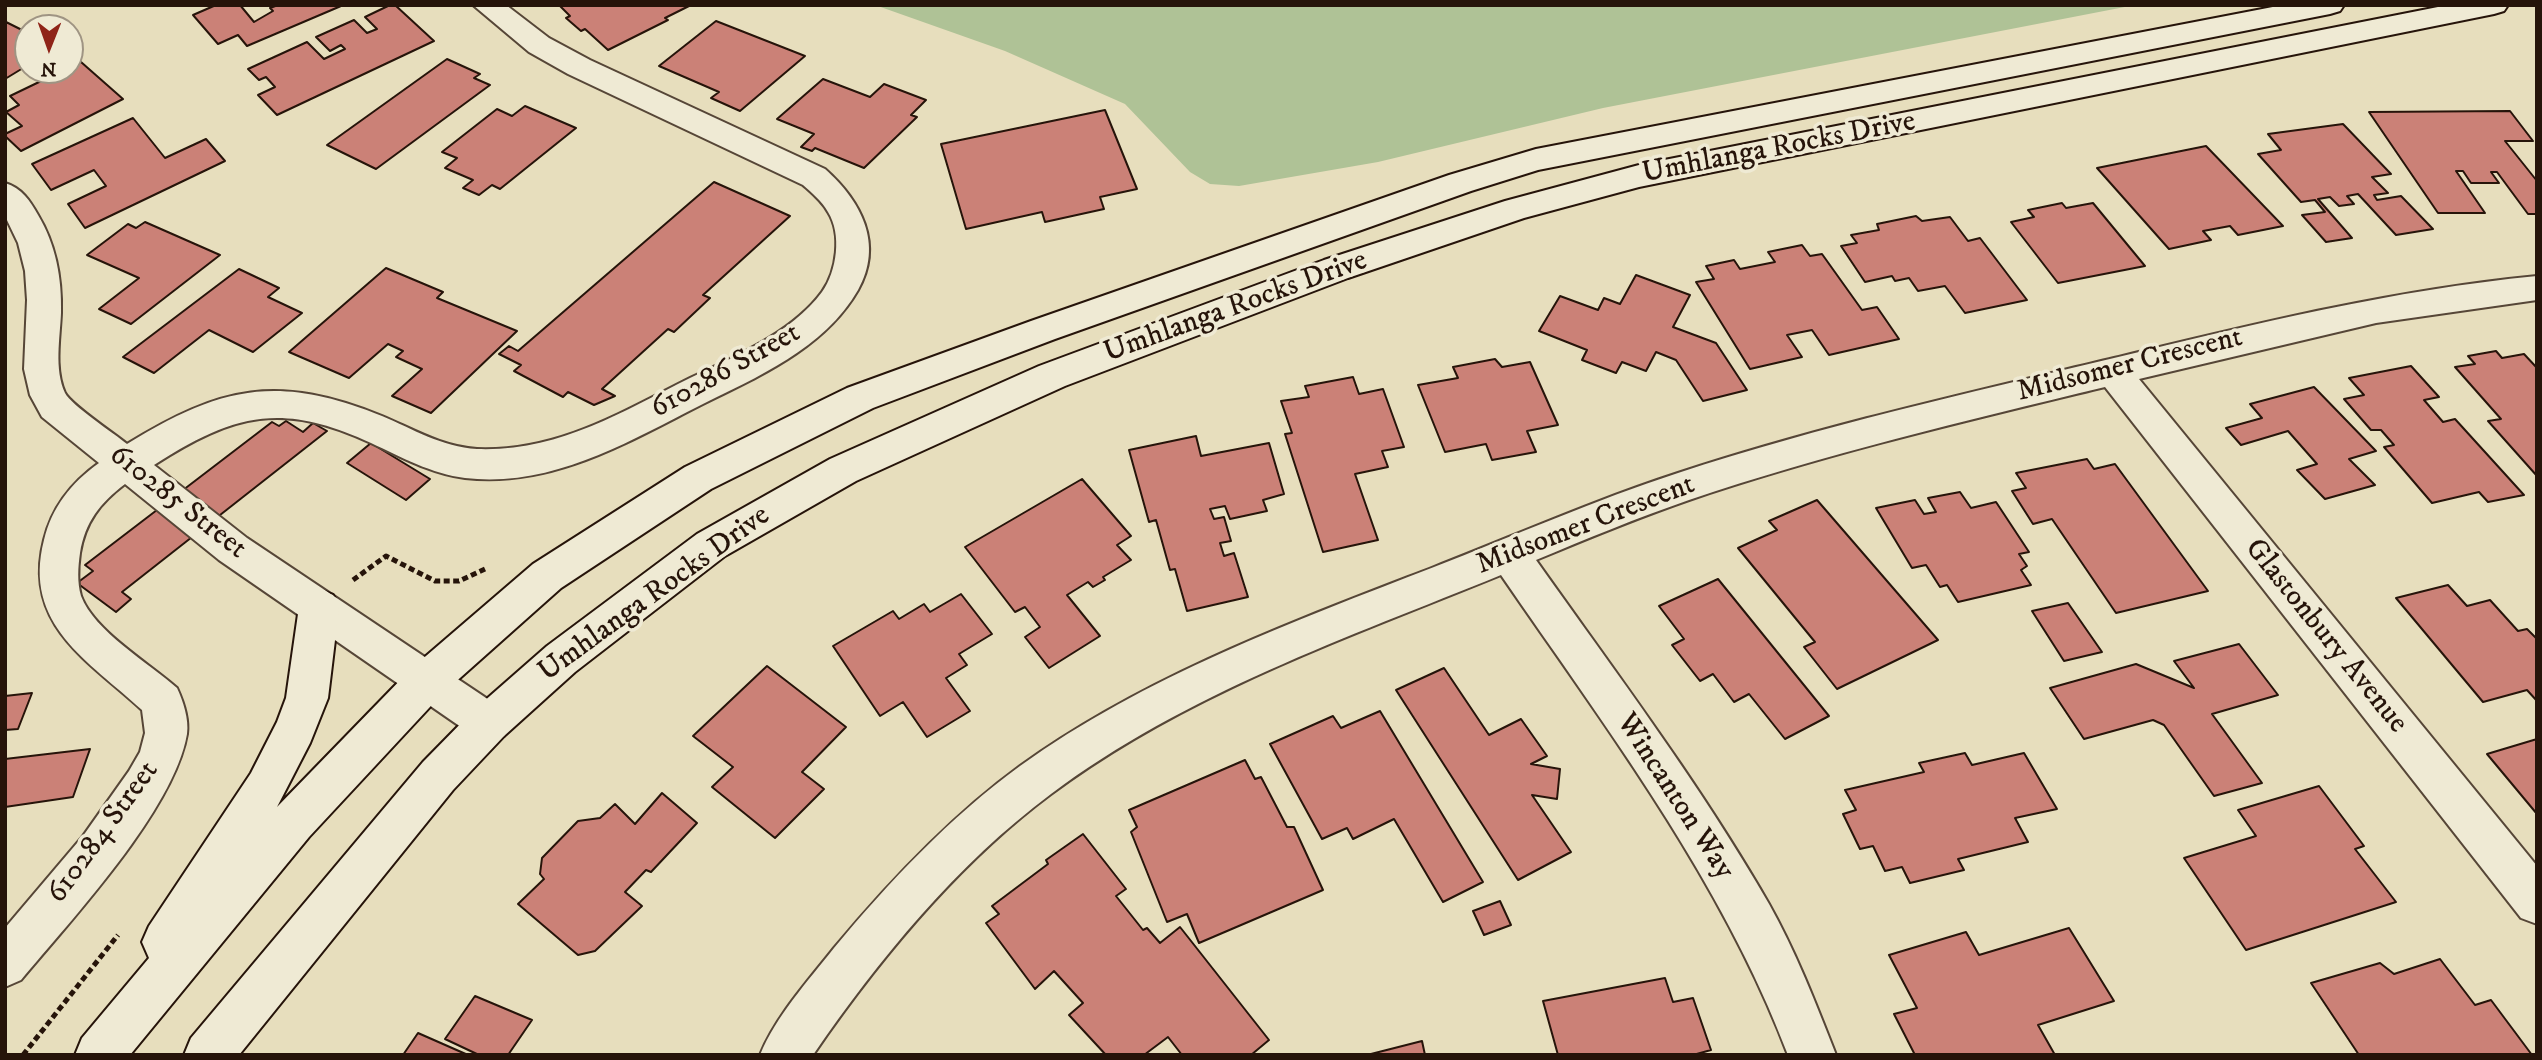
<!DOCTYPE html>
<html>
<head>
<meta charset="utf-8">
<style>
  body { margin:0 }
  #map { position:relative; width:2542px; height:1060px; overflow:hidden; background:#e7debd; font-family:"IM FELL DW Pica",serif }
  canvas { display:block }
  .frame { position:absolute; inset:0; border:7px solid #26140a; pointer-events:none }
  .north { position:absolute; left:14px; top:14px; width:70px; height:70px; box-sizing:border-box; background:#efead4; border:2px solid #9f9483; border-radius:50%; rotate:181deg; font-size:19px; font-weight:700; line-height:28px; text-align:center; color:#26140a }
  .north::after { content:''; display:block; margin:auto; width:24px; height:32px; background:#8f2418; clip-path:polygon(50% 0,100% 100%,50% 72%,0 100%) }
</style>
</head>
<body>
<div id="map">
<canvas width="2542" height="1060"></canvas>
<div class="frame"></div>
<div class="north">N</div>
</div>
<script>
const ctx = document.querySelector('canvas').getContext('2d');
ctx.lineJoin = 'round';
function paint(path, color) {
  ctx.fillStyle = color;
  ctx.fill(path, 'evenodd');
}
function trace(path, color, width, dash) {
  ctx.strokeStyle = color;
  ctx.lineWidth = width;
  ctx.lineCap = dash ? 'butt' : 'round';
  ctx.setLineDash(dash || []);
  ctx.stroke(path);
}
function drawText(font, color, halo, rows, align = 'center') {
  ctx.font = font + ' "IM FELL DW Pica",serif';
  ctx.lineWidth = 7;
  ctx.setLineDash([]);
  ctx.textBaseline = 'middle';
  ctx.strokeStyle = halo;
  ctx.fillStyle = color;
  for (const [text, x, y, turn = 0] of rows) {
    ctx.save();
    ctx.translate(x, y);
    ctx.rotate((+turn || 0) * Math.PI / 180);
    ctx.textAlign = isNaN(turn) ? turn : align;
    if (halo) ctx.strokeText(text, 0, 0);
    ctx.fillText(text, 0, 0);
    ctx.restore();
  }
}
paint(new Path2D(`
  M875,5H2135L1603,108L1378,162L1239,186L1210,184L1190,172L1125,104L1005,51Z`), '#afc296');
const building = new Path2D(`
  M216,5H240L254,22L273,11L270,8L278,5L341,6L247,46L238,35L218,44L193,15Z
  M390,5H395L434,41L277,115L258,95L275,87L266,77L259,80L248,69L307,42L324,59L345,49L341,45L330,51L316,37L354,20L367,33L377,29L365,17Z
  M559,5H691L665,18L668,20L608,50L585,29L581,31L566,18L570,16Z
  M716,21L805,56L740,111L711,98L719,92L659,66Z
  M6,22L24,31L19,34L28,38V65L5,79Z
  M447,59L480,74L474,78L490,85L376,169L327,145Z
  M81,62L123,99L21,151L5,136V134L22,126L6,112L19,105L10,96L64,70H70V67Z
  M823,79L870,97L884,84L926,100L911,115L917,117L864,168L815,148L812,151L801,147L814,134L777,119Z
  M525,106L576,128L500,189L492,185L479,195L463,188L473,180L445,168L457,158L442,152L497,109L512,116Z
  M1105,110L1137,189L1100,197L1104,209L1045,222L1042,212L966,229L941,144Z
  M2510,111L2533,141H2505L2537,181V214H2528L2497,172H2491L2499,183H2471L2463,171H2456L2485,213H2438L2369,112Z
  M133,118L165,158L206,139L225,161L85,228L68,204L106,186L94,170L51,190L32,164Z
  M2343,124L2391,174L2372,177L2388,193L2374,195L2377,200L2401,196L2433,229L2396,235L2358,194L2347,196L2354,204L2339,206L2330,197L2318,199L2352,238L2326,242L2302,215L2325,212L2315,200L2301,202L2258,154L2281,150L2268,134Z
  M2206,146L2283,226L2238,235L2230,226L2203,231L2211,240L2169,249L2097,168Z
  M714,182L790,216L703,295L710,298L674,332L668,329L602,389L615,396L594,405L568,392L563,397L514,371L521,365L499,354L509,346L518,351Z
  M2062,203L2066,208L2093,203L2145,266L2058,283L2011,222L2034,217L2028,210Z
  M1916,216L1922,221L1950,217L1968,241L1980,238L2027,300L1965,313L1945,286L1918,291L1909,278L1895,281L1892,276L1865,282L1841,246L1857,243L1851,235L1879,230L1877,224Z
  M145,222L220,255L131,324L99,309L139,278L87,255L128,224L136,228Z
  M1802,245L1810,256L1822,254L1862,310L1877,307L1899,339L1829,355L1812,330L1787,335L1802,357L1750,369L1696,282L1714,279L1706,266L1734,260L1740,269L1775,262L1768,252Z
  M386,268L443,292L437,298L517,331L431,413L392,396L422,369L396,357L403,351L388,344L349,378L289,352Z
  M239,269L279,288L268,297L302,313L253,352L209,330L154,373L123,357Z
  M1636,275L1690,295L1673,327L1716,343L1747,390L1703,401L1676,360L1656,352L1646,371L1622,362L1616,373L1582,360L1587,350L1539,331L1560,296L1598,310L1604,298L1620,304Z
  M2496,351L2502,358L2524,354L2537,368V476L2488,421L2501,419L2455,367L2475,364L2468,356Z
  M1495,359L1502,367L1530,362L1558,425L1527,431L1536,452L1492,460L1486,444L1445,452L1418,385L1458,378L1453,367Z
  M2411,366L2439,397L2424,400L2443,422L2455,419L2524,495L2488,502L2479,492L2432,503L2384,447L2394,445L2381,430H2371L2344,399L2364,395L2349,378Z
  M1353,377L1359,394L1383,389L1404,447L1382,451L1388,467L1355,474L1378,540L1323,552L1285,434L1292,433L1281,401L1309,397L1305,386Z
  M2314,387L2376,451L2349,459L2375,485L2325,499L2297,470L2317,464L2288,431L2241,445L2226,428L2262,418L2250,404Z
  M286,421L303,432L313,423L327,431L122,592L131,599L116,612L77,583L93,571L85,565L272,422L279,426Z
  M1196,436L1201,456L1269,443L1284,494L1263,500L1267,511L1230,519L1225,506L1210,509L1214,519L1224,517L1231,541L1220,543L1224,556L1234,553L1248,597L1187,611L1175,569L1170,570L1156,520L1149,522L1129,450Z
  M371,443L430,479L406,500L347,463Z
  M2087,459L2094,469L2115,464L2208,591L2116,613L2052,519L2033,524L2012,491L2026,488L2016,473Z
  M1082,479L1131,536L1117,545L1131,560L1103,577L1105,580L1093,587L1088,582L1067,595L1100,636L1049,668L1025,637L1040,627L1025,607L1015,612L965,547Z
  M1960,492L1971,508L1996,502L2029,552L2019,554L2027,566L2021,570L2031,585L1958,602L1947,585L1940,587L1926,565L1912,568L1876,508L1915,500L1924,514L1936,512L1928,498Z
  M1817,500L1938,640L1837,689L1804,647L1815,642L1738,548L1777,530L1769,521Z
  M1718,579L1829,716L1785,739L1749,694L1734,702L1713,674L1700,681L1672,645L1684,639L1659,606Z
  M2448,585L2467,606L2490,600L2518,631L2527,629L2537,639V701L2527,690L2483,702L2396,598Z
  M961,594L992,634L959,654L967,665L946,678L970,711L927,737L903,702L880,716L833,646L893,611L899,619L924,604L930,612Z
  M2068,603L2102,652L2064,661L2032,611Z
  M2239,644L2278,695L2212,714L2262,783L2214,796L2164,725L2153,720L2084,739L2050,688L2136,664L2194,688L2174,661Z
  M767,666L846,727L802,772L824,789L775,838L712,787L733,767L693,736Z
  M1444,668L1489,735L1521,719L1547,756L1531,764L1560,769L1557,799L1532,795L1571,852L1518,880L1396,690Z
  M32,693L18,729L5,730V696Z
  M1380,711L1483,882L1443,902L1394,819L1353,839L1347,828L1322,839L1270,744L1333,716L1341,728Z
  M2537,739V814L2487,754Z
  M90,749L73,797L5,807V759Z
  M1965,753L1972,765L2024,753L2057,809L2015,818L2028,842L1958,859L1964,870L1910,883L1902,867L1885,871L1873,846L1860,849L1843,814L1856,810L1845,790L1924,772L1919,763Z
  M1245,760L1255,779L1261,777L1287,827H1294L1323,890L1199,943L1187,914L1167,922L1131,832L1137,827L1129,810Z
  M2319,786L2364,846L2355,849L2396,902L2246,950L2184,858L2256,836L2238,810Z
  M662,793L697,823L651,872L646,870L625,892L642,906L595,951L578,955L518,904L544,879L540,874L542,858L578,821L600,818L615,804L635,824Z
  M1083,834L1126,889L1116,896L1143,930L1147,928L1160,943L1180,927L1269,1040L1251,1055H1182L1168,1037L1144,1055H1106L1069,1015L1083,1003L1054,971L1035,989L986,923L999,914L992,906L1048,864L1046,860Z
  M1500,901L1511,925L1484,935L1473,911Z
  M2069,928L2114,1001L2038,1025L2055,1055H1915L1894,1014L1917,1008L1889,955L1966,932L1979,955Z
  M2440,959L2475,1005L2491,1000L2532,1055H2359L2311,983L2380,963L2394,974Z
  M1665,978L1673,1002L1693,998L1711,1050L1693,1055H1558L1543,1001Z
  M475,996L532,1020L508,1055H479L445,1039Z
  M418,1033L468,1055H403Z
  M1422,1041L1425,1055H1367Z`);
paint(building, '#cb8177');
trace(building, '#26140a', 2);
const street = new Path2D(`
  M473,5H506L549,38L590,60L825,169C861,201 884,244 858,290C824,349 757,377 699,406C626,443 551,488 465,478C432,474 401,457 371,443C282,402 235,413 154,465L247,538L504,710L510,723L504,736L489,742L474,736L219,560L125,484C100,503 85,522 80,553C78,567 77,582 81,596C94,631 149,663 177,688C183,701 189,719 187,734C174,810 71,920 21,980L5,987V928L83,836L129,771L140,752L145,733L142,710C89,661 22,625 44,540C52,507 71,483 99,463L42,417L30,395L24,369L27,300L25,271L18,243L5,216V183C22,188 30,201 38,215C56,245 62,279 61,313C60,338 54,369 65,393C71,405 115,434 127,444C221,386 278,374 382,416C413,429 442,447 477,449C557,452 620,413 690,378C734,357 792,333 822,292C837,271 842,234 828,212C822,201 812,193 803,185L568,74L529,52Z
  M2537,276V300L2376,323L2139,379L2537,866V924L2521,918L2105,387C1965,421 1825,454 1689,500C1637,518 1586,539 1536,560C1616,673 1700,784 1769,904C1796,952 1816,1004 1836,1055H1788C1722,880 1606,728 1501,575C1347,638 1186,693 1051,794C957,864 879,959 813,1055H760C776,1016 808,981 834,948C889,882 950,817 1020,766C1145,676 1292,622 1434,567C1516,535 1595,500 1678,473C1821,426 1968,393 2114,358C2254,324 2393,290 2537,276Z`);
const secondary = new Path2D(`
  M2283,5H2344L2340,11L2330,14L1538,170L1471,191L1055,339L873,408L711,489L561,588L442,694L309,837L130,1055H75L82,1038L149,958L142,942L149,926L251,773L277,722L286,698L299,607L305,595L319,590L333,595L339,607L328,698L310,743L277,807L412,668L533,564L685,467L847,388L1031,321L1449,175L1536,149Z
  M2448,5H2508L2504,11L2494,14L1639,187L1524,218L1348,278L1065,386L856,481L725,556L575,672L504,736L453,790L239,1055H184L191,1038L423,762L474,710L547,646L697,534L830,459L1039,366L1324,260L1505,201L1639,165Z`);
trace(street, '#564637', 4);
trace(secondary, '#26140a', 4);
trace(new Path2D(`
  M353,580L386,556L435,581H459L485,569
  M23,1055L118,935`), '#26140a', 5, [6, 3.5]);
paint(street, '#efead4');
paint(secondary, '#efead4');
drawText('30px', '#26140a', '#efead4', [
  ["Umhlanga Rocks Drive",1779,149,-11],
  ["Umhlanga Rocks Drive",1236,308,-20],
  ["Midsomer Crescent",2130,366,-14],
  ["610286 Street",726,372,-29],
  ["610285 Street",177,503,38],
  ["Midsomer Crescent",1586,526,-21],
  ["Umhlanga Rocks Drive",655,595,-36],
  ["Glastonbury Avenue",2325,637,51],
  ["Wincanton Way",1674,797,57],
  ["610284 Street",104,833,-54]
]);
</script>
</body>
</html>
